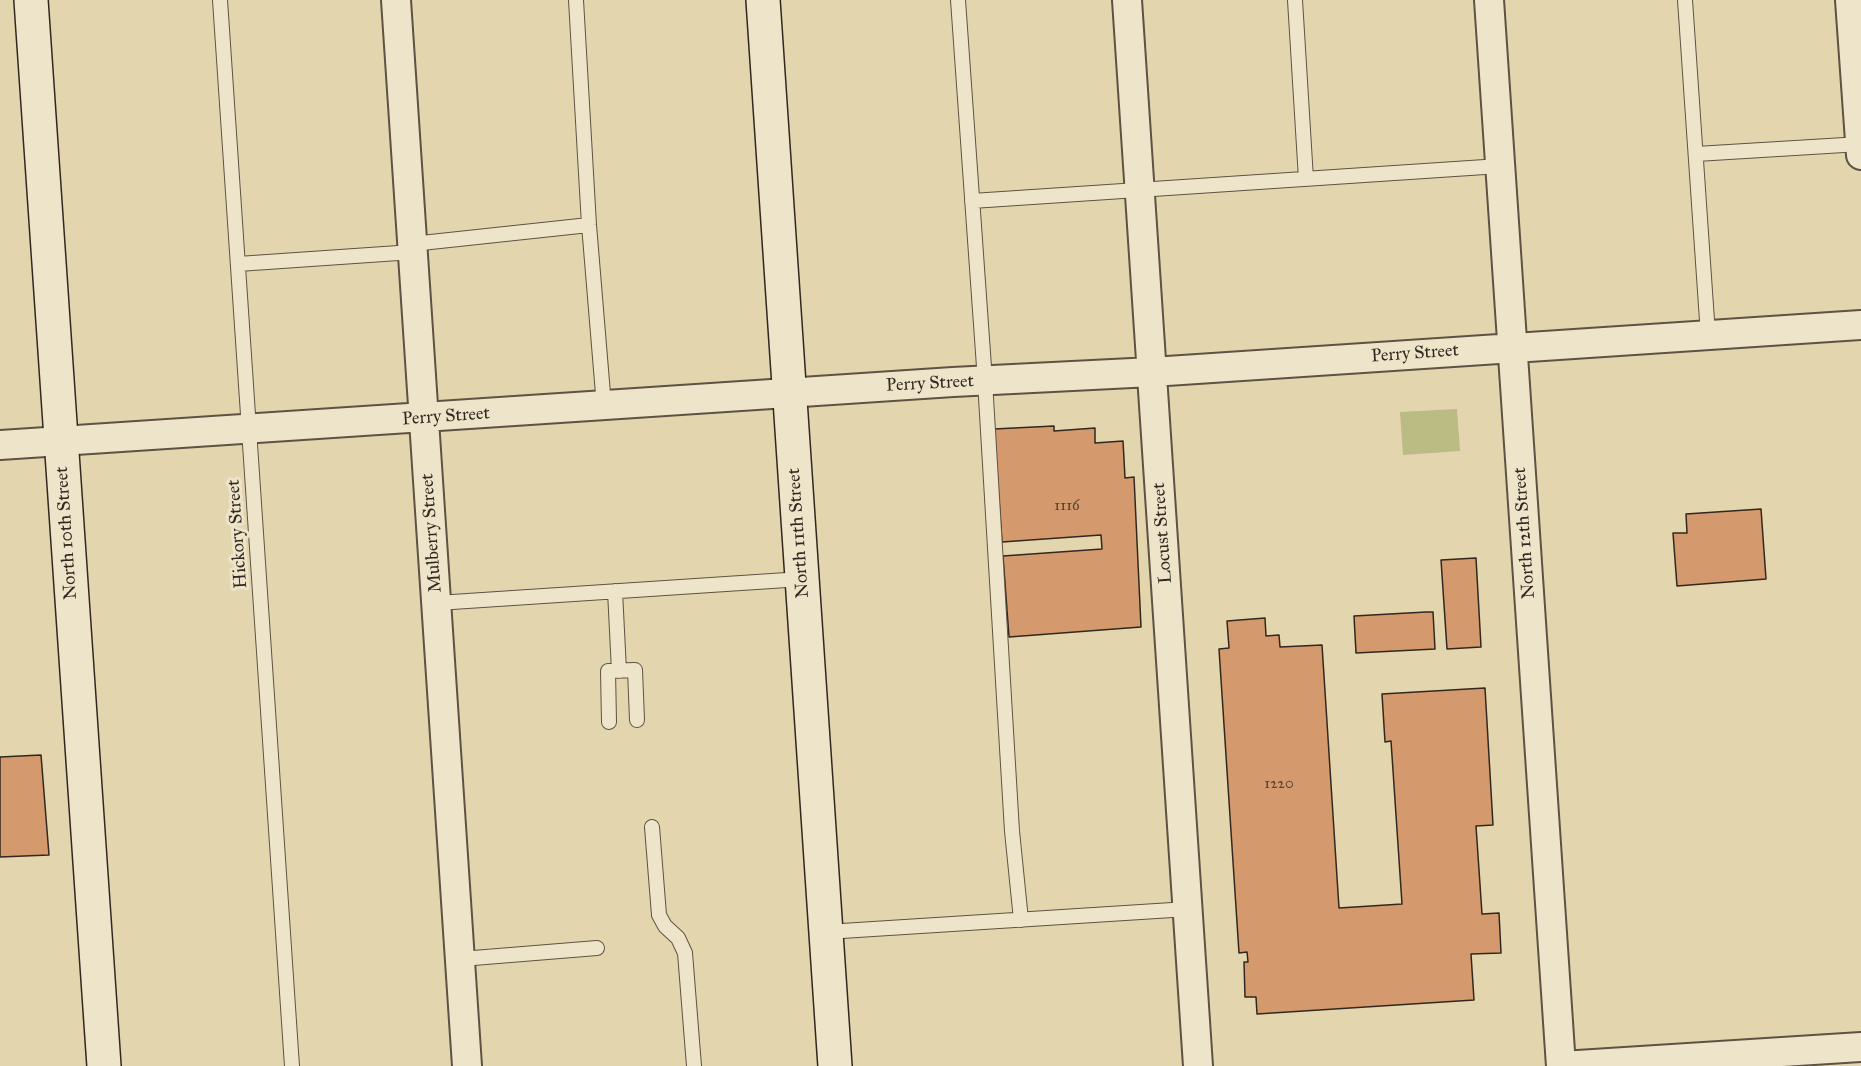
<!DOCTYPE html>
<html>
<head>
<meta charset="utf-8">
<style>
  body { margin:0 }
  canvas { display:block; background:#e3d5ad }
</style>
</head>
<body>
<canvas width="1861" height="1066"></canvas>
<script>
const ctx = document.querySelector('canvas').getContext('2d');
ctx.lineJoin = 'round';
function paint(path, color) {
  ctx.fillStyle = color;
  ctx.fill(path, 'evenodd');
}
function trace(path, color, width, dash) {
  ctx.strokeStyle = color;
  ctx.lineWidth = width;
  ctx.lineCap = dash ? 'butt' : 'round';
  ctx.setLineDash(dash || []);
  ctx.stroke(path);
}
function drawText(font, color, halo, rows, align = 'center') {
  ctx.font = font + ' "IM FELL Great Primer",serif';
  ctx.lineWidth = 6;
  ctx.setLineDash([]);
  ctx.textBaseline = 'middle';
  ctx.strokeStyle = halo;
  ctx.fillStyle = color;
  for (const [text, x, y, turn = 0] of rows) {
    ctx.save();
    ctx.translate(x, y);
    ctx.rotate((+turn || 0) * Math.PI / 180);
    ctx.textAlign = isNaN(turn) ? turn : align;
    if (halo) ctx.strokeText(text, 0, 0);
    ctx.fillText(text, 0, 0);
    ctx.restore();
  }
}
paint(new Path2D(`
  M1457,409L1460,451L1403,455L1400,412Z`), '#bbbb84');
const building = new Path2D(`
  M1054,426V431L1095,428V443L1123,441L1125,478L1134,477L1141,627L1009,637L1003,556L1102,549L1101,535L1002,542L994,429Z
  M1761,509L1766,579L1677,586L1673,533H1687L1686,514Z
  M1476,558L1481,647L1447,649L1441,560Z
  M1426,612H1433L1435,649L1356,653L1354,616Z
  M1265,618L1266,636L1279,635L1280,647L1322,645L1339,908L1402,904L1391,741L1385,742L1382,694L1485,688L1493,825L1476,826L1482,914L1499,913L1501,953L1471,954L1474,1000L1257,1014L1256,997H1245L1244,962H1248L1247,952L1239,953L1219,649L1229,648L1227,621Z
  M41,755L49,855L0,857V757Z`);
paint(building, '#d49a6d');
trace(building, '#32281f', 1.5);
const lane = new Path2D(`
  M220,0L292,1066
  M576,0L589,225L604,406
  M958,0L985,381L1012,831L1021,920
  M1295,0L1306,179
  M1685,0L1708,335
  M1696,154L1861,144
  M972,201L1500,166
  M412,244L589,225
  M238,264L413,252
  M615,591L619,671
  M437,603L802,579
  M609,722L608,671L635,670L637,720
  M652,827L659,915L665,926L678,938L685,953L694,1066
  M826,932L1188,909
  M461,959L597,948`);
const street = new Path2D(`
  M396,0L467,1066
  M1127,0L1198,1066
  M1489,0L1561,1066
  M1850,0L1861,155
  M0,445L953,382L1152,372L1861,325
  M1562,1066L1861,1047`);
const secondary = new Path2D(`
  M31,0L104,1066
  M763,0L835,1066`);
trace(lane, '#5e5342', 16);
trace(street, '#5e5342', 32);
trace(secondary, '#32281f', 36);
trace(lane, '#ede4ca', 14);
trace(street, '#ede4ca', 28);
trace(secondary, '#ede4ca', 33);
drawText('15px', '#5a4432', null, [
  ["1116",1067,506],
  ["1220",1279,784]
]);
drawText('18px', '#32281f', '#ede4ca', [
  ["Perry Street",1415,354,-4],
  ["Perry Street",930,384,-3],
  ["Perry Street",446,417,-4],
  ["North 10th Street",67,533,-94],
  ["Mulberry Street",432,533,-94],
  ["North 11th Street",799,533,-94],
  ["Locust Street",1163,533,-94],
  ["North 12th Street",1525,533,-94],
  ["Hickory Street",238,534,-94]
]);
</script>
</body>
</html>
